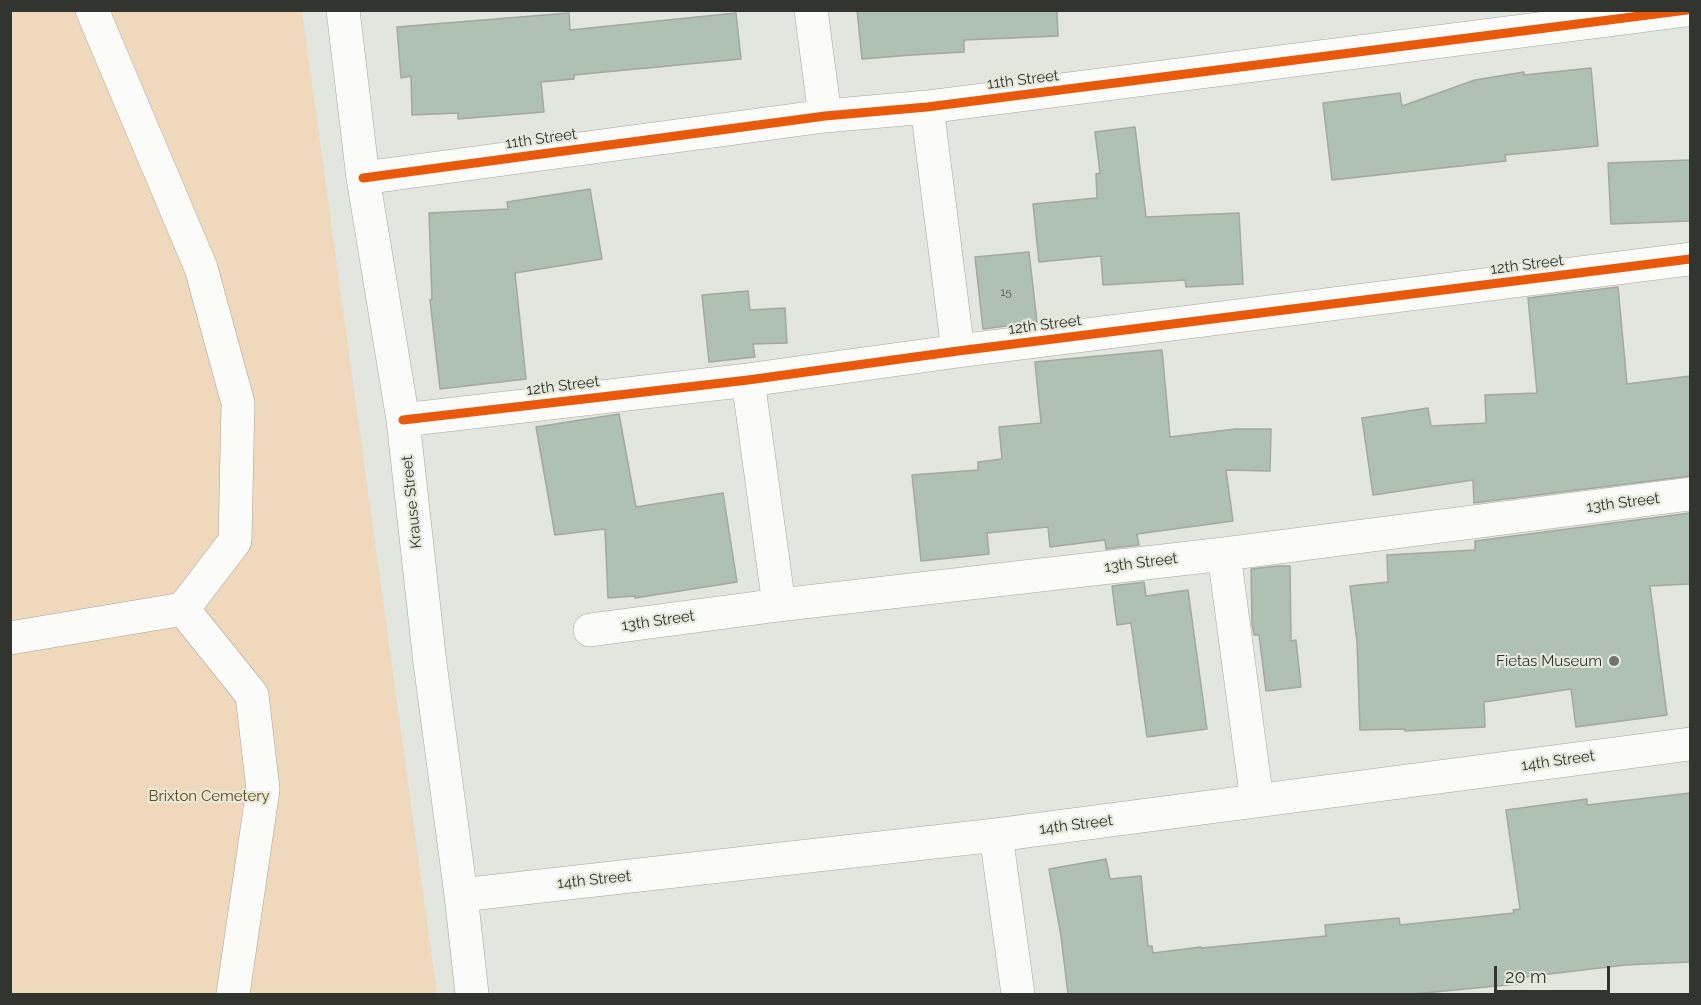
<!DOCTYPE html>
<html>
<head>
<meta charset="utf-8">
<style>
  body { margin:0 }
  #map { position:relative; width:1701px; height:1005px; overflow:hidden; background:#e3e6de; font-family:Raleway,sans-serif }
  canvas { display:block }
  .frame { position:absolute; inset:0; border:12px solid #32342f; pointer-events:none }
  .scale { position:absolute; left:1494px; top:966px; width:116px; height:27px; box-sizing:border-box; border:3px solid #32342f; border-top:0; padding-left:8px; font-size:18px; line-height:21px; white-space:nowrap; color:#32342f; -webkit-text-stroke:4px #e4e9db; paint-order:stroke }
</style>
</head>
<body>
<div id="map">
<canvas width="1701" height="1005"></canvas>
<div class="frame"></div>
<div class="scale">20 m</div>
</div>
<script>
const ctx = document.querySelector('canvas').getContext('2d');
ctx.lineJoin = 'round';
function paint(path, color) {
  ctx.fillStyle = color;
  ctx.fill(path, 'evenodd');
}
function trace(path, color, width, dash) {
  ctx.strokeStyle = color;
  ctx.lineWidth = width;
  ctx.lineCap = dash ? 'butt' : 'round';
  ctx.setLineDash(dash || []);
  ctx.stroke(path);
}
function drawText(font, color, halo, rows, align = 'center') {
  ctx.font = font + ' Raleway,sans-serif';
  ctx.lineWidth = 4.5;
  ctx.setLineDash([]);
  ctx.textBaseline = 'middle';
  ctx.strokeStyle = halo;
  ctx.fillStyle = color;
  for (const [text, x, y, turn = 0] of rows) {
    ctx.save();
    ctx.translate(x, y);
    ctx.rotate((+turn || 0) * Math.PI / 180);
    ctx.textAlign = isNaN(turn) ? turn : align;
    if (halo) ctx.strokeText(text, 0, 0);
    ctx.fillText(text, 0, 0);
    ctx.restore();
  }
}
paint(new Path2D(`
  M10,11H302L437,994H11Z`), '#f0d8bd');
const building = new Path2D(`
  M857,10H1057L1058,36L964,40V52L912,55L862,59Z
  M569,13L570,30L736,13L741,59L574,75V79L541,82L544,112L458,119V113L412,115L411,76L401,78L397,27Z
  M1591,68L1598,146L1505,155L1506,161L1332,180L1323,103L1400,93L1402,106L1475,80L1524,72V75Z
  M1135,127L1146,217L1239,213L1243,284L1186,287L1185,280L1103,285L1101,256L1039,262L1033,204L1097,198L1096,174L1100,173L1095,132Z
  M1690,160V221L1611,224L1608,163Z
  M590,189L602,259L515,273L526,379L440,389L430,300L432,299L429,213L508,209L507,202Z
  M1029,252L1037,322L983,329L975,257Z
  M1618,287L1627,384L1690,376V476L1474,503L1473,480L1373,495L1362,418L1428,408L1431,426L1486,423L1485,395L1537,393L1528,298Z
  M748,291L750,310L785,308L787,343L753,344L755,357L709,362L702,295Z
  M1162,350L1170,437L1235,429H1271L1270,471L1226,470L1233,521L1137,534L1139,545L1106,549L1105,540L1050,547L1048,527L987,533L989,554L921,561L912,475L978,470V462L1002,459L999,427L1041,423L1035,362Z
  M619,414L636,507L723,493L737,582L635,598V596L608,598L605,529L555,535L536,427Z
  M1690,513V584L1650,586L1667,715L1576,727L1571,689L1484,702L1485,727L1405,731V729L1360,730L1357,642L1350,586L1388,582L1387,555L1475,550V541Z
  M1278,566H1290L1291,641L1296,640L1301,687L1266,691L1259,635H1254L1252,624L1251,569Z
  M1144,582L1146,596L1188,590L1207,729L1147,737L1131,623L1117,625L1112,586Z
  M1690,793V962L1625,965L1516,978L1517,984L1414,994H1068L1061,936L1049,869L1106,859L1110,879L1141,876L1148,946H1152L1153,953L1201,947V948L1326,936L1325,925L1399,918L1400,925L1514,913L1513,910L1520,909L1506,810L1587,799V805Z`);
paint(building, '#afc1b2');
trace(building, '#a4a7a2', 1.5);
const minor = new Path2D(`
  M343,10L363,178L403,420L430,663L461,895L472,994
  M811,10L825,116
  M927,107L958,351
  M363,178L825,116L927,107L1687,10
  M748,380L779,605
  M403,420L748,380L958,351L1690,259
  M1224,554L1257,801
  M183,609L252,695L263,789L233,994
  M590,630L779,605L1224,554L1690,494
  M10,638L183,609L235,541L238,403L201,268L92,10
  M996,835L1018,994
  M461,895L996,835L1690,744`);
trace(minor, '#a3a59f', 34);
trace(minor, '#fbfbfa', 33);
trace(new Path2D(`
  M363,178L825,116L927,107L1687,10
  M403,420L748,380L958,351L1690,259`), '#e8590c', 9);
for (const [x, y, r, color] of [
  [1614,661,6,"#70726c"]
]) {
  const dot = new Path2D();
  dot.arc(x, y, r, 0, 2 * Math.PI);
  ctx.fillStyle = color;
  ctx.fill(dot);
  trace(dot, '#e4e9db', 2);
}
drawText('12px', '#515750', null, [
  ["15",1006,292]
]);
drawText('15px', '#32342f', '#e4e9db', [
  ["11th Street",1023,80,-7],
  ["11th Street",541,139,-8],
  ["12th Street",1527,265,-7],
  ["12th Street",1045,325,-7],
  ["12th Street",563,386,-7],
  ["Krause Street",412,502,-96],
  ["13th Street",1623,503,-7],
  ["13th Street",1141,563,-7],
  ["13th Street",658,621,-8],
  ["14th Street",1558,761,-8],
  ["14th Street",1076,825,-7],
  ["14th Street",594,880,-6]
]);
drawText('15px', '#32342f', '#e4e9db', [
  ["Fietas Museum",1602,661]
], 'right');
drawText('15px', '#74450d', '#e4e9db', [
  ["Brixton Cemetery",209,796]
]);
</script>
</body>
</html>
